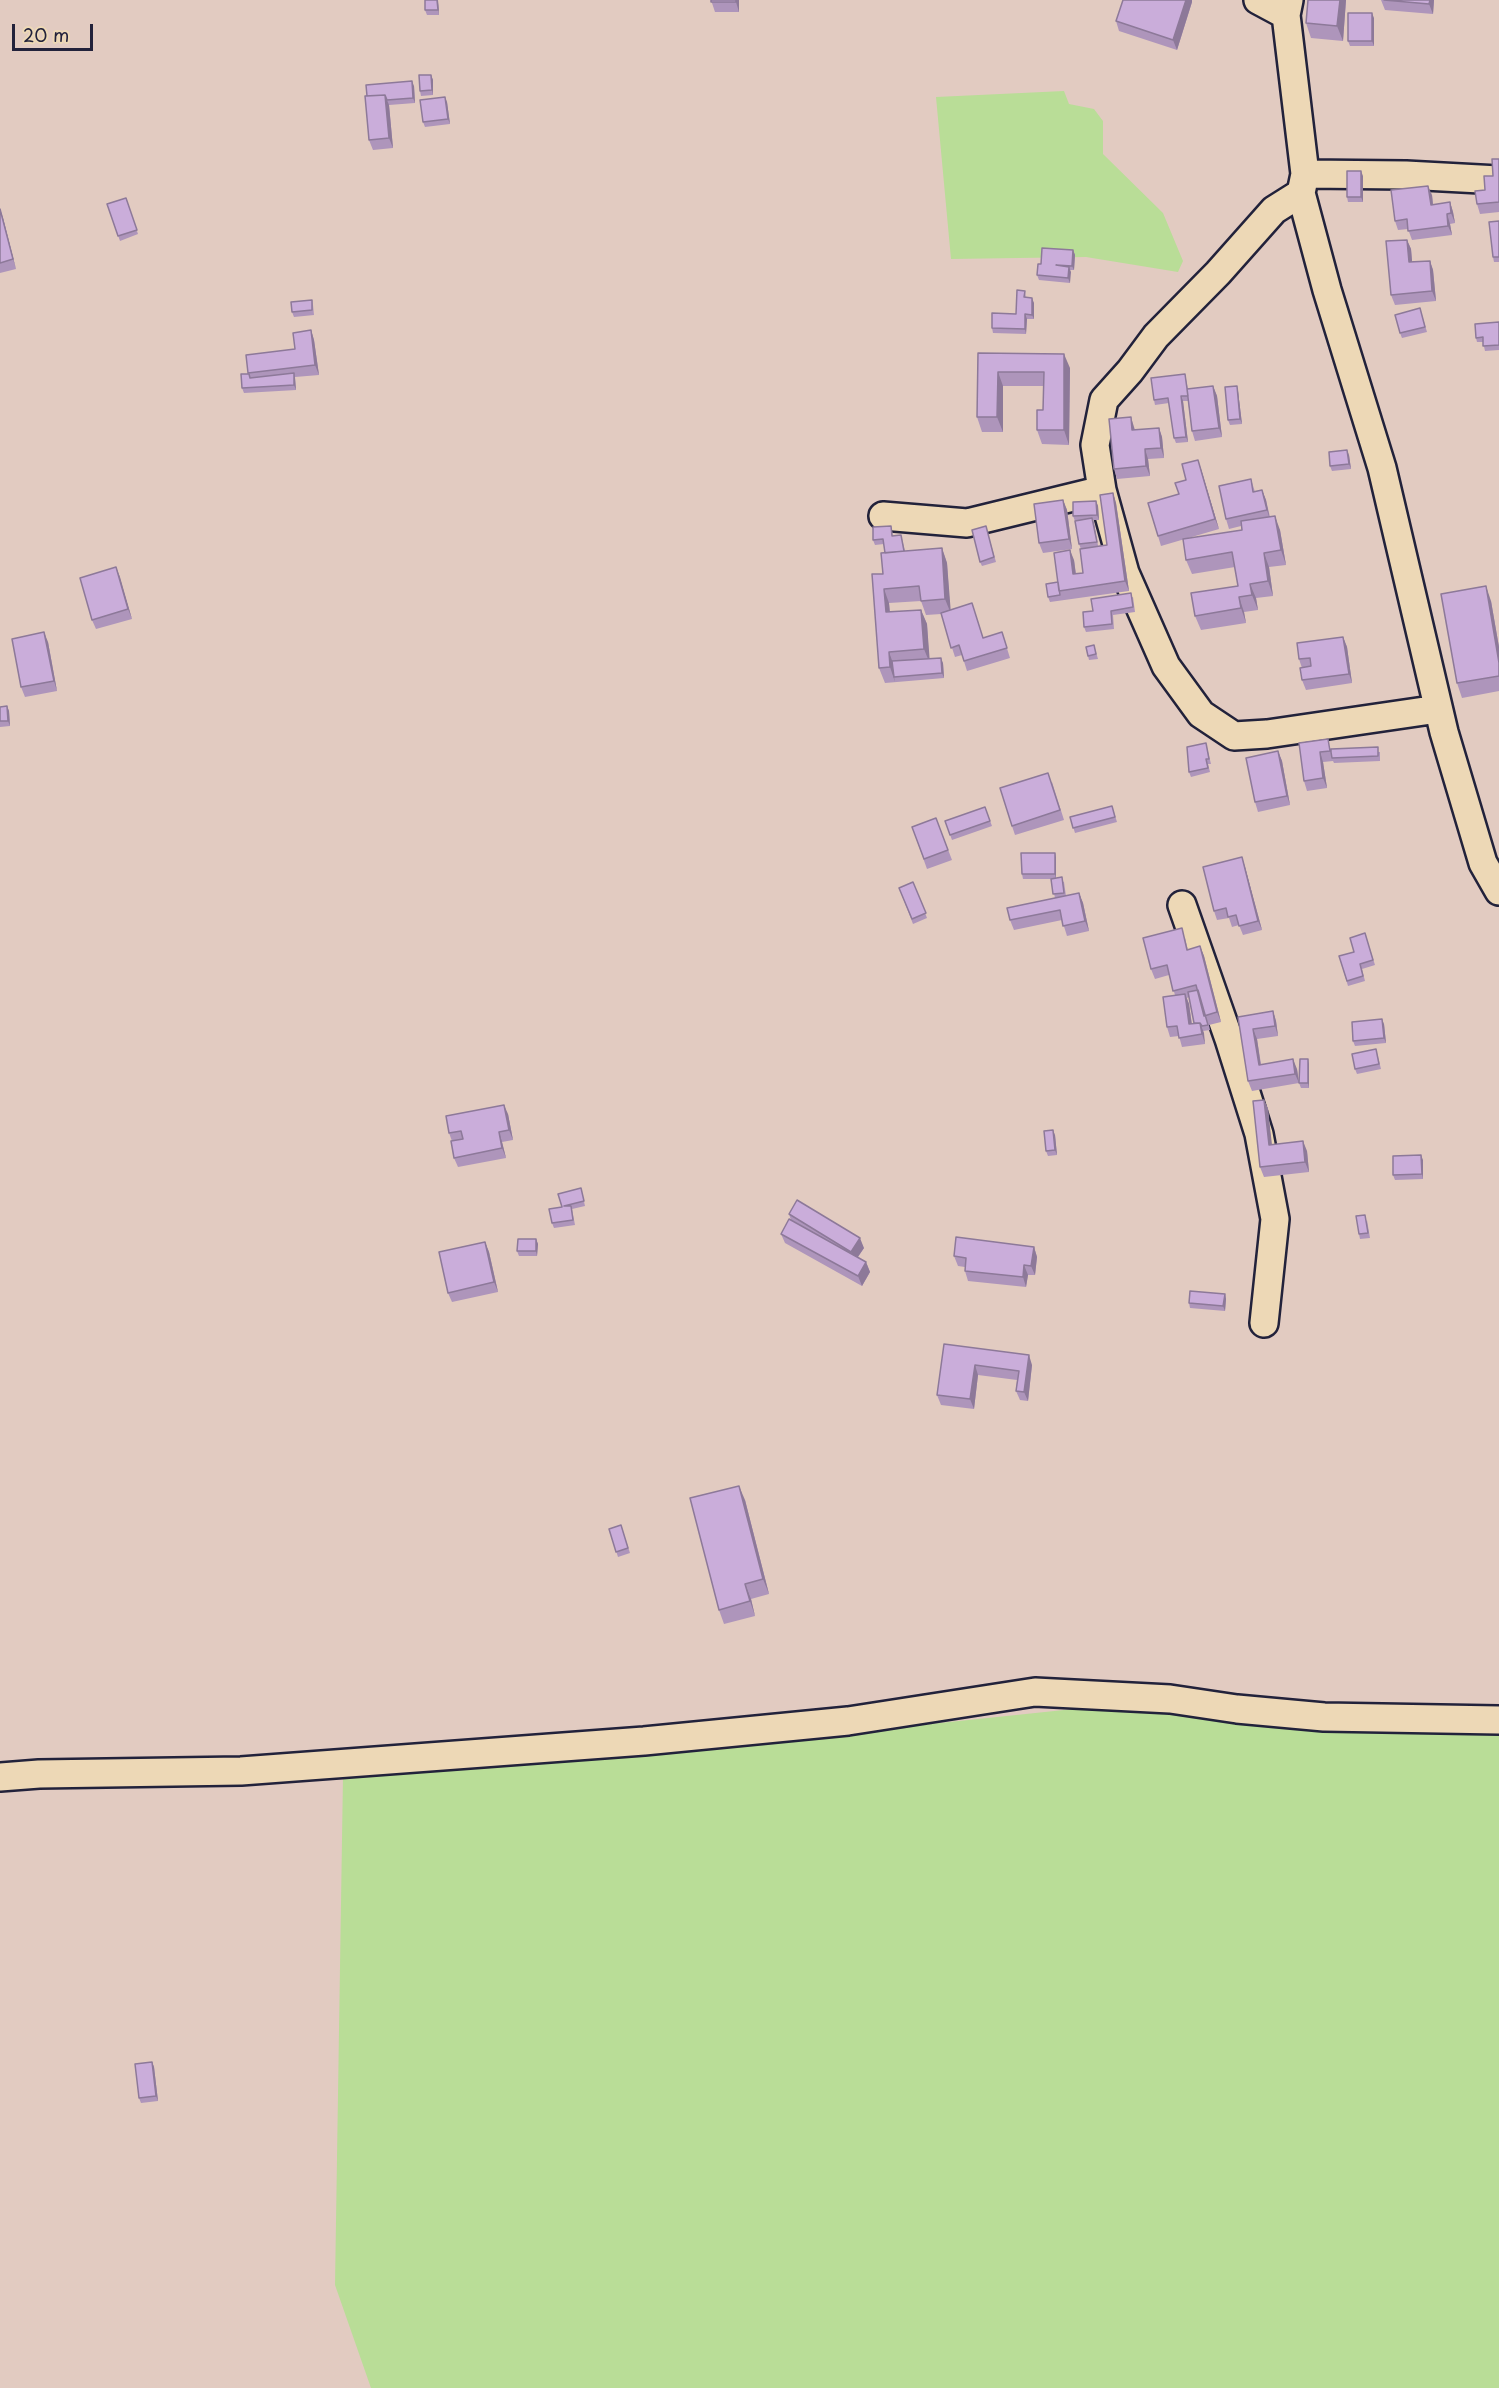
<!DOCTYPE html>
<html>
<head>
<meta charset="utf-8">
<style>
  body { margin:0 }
  #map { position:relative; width:1499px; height:2388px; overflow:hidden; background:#e2cbc1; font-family:"Playpen Sans",sans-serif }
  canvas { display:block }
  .scale { position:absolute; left:12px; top:24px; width:81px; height:27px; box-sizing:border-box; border:3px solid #22223b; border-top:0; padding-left:8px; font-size:18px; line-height:21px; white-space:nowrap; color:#22223b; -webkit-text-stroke:4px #edd8b6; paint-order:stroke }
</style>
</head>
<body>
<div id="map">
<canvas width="1499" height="2388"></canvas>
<div class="scale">20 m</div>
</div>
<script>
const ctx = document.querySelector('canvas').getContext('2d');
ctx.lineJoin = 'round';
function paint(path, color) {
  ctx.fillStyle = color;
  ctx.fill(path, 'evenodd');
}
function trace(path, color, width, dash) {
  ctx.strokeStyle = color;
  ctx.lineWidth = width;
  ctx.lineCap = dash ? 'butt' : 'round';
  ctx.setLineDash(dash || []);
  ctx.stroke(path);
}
paint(new Path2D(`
  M1064,91L1069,104L1094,109L1103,121V154L1163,213L1183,261L1178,272L1086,257L951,259L936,97Z
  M1083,1708L1499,1732V2388H371L335,2285L343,1776L615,1757Z`), '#b9dd97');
const minor = new Path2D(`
  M1258,0L1286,15
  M1289,0L1286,15L1305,174L1301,193L1327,290L1382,468L1444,732L1483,863L1499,891
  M1305,174L1406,175L1499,180
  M1301,193L1274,210L1218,273L1156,336L1130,371L1104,400L1095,445L1102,490L1125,573L1166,666L1201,714L1234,736L1267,734L1438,709
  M883,516L967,523L1102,490
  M1182,905L1229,1039L1259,1134L1275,1219L1264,1323
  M0,1777L39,1774L241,1771L644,1741L848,1721L1035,1692L1170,1699L1237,1709L1324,1717L1499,1720`);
trace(minor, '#22223b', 32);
trace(minor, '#edd8b6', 27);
paint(new Path2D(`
  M438,0L439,15H427L425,10Z
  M711,0H739V12H715Z
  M1134,0H1192V2L1177,50L1119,31L1116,21Z
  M1308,0H1346L1343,41L1311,38L1306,23Z
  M1381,0H1434L1433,14L1385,10Z
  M1374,18V46H1350L1348,41Z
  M431,75L433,80V95L421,96L420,91Z
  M414,86L415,103L389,105L393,148L373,150L369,140L365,96Z
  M447,102L450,124L425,127L423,122Z
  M1499,159V212L1480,214L1477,204L1493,176Z
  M1363,176V202H1348L1347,197Z
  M1432,195L1433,205L1450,202L1453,212L1455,223L1450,224L1452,235L1412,240L1408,229L1398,230L1395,221Z
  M126,198L138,234L120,241L107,204Z
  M0,209L3,218L16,269L0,273Z
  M1499,221V262H1494L1493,257Z
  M1407,240L1411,249L1412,262L1430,261L1433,270L1436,301L1395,305L1391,295Z
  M1073,250L1075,255L1074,270H1070V283L1039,280L1037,275L1041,264Z
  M1025,291L1026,298L1034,303V319H1027L1026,334L993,333L992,328L1016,314Z
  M312,300L313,305L314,315L294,317L292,312Z
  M1420,308L1427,332L1402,338L1400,333Z
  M1499,322V350L1485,351L1483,342H1477L1476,338Z
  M311,330L314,340L319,375L295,377L296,390L244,393L242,388L249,374L246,355L295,349Z
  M978,353L1070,368L1069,445L1042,444L1037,430L1043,410V386H1003V432H982L977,417Z
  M1185,374L1188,389L1213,386L1217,396L1222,437L1195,441L1192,431L1188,401H1183L1188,442L1176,443L1174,438L1169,403L1155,405L1154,400Z
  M1238,391L1242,424L1230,425L1228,420Z
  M1134,427L1135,430L1159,428L1162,437L1164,458L1148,459L1150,476L1117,479L1114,469Z
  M1349,455L1351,469L1332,471L1330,466Z
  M1201,469L1219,529L1161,546L1158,536L1186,480Z
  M1251,479L1255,492L1262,490L1266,500L1270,517L1280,530L1286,565L1269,567L1273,596L1256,598L1258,610L1244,612L1246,623L1201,630L1195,616L1238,586L1235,567L1192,574L1186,560L1242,530L1241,526L1229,529L1226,519Z
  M1113,493L1116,503L1129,591L1050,602L1048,597L1074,560L1076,574L1083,573L1081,549L1079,544L1078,520L1075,521L1073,516L1096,501L1098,506L1099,520H1093L1098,546L1107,545Z
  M1063,500L1067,510L1072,549L1043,553L1039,543Z
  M891,526L893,536L901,535L905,551L942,548L947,563L950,610L972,603L983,638L1005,642L1010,658L967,671L962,655L955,657L941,614L926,615L921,601L889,603L890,612L921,610L927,624L929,659L943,663L944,678L885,683L879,668L883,574L885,553L884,544L875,545L873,540Z
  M986,526L996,562L982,566L980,562Z
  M116,567L132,619L96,629L92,620Z
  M1133,597L1135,612L1113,615L1114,629L1086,632L1084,627L1093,611Z
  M1491,601L1499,647V691L1462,698L1457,683Z
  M1343,637L1347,647L1352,683L1306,690L1302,680V668L1299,659Z
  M48,642L57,691L25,697L21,687Z
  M1094,645L1098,659L1089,660L1088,656Z
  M7,706L9,711L10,726L0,727V707Z
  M1206,743L1211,764H1208L1210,772L1191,777L1189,772Z
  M1299,743L1332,749L1380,752V761L1334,763L1333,761L1323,762L1327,788L1307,791L1304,781Z
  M1278,751L1282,761L1290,805L1258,812L1255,802Z
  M1052,782L1064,820L1015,835L1012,826Z
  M1112,806L1117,822L1075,833L1070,817Z
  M985,807L992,826L952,840L945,821Z
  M936,818L952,860L927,869L912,827Z
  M1055,853L1056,858V878L1064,882L1066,896L1079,893L1083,903L1089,931L1067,936L1062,920L1014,930L1010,920L1055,898L1051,879H1023L1022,874Z
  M1245,867L1262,930L1243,935L1239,925L1232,927L1229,918L1217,920L1214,911Z
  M913,882L927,918L913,924L899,888Z
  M1365,933L1375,965L1362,969L1365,981L1348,986L1339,956L1354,952Z
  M1185,938L1188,950L1200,946L1204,956L1221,1022L1209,1025L1210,1030L1203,1031L1205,1044L1182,1047L1179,1036L1170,1037L1167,1027L1175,995L1169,975L1155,979L1151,969ZM1189,997L1194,1023L1192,1024L1189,1004L1187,998Z
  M1273,1011L1276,1021L1278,1036L1257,1039L1261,1064L1297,1069L1299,1083L1252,1091L1248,1081L1238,1017Z
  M1384,1024L1386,1043L1355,1046L1353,1041Z
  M1376,1049L1381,1069L1357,1074L1355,1069Z
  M1309,1064V1088H1301L1299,1083Z
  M1264,1100L1268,1109L1271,1144L1307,1151L1309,1172L1264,1177L1260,1167Z
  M508,1114L513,1140L502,1142L506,1158L458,1167L454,1158L452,1141L449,1133Z
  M1055,1135L1057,1155L1048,1156L1046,1151Z
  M1423,1160V1179L1395,1180L1393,1175Z
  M581,1188L585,1206L572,1209L575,1225L554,1228L552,1223L562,1207Z
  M789,1214L864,1248L858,1257L866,1262L870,1272L862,1286L785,1243L781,1234L791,1220Z
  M1367,1220L1370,1238L1360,1239L1359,1234Z
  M536,1239L538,1244L537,1256H519L517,1251Z
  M485,1242L489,1252L498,1292L452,1302L448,1293Z
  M1034,1247L1037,1257L1035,1275H1028L1026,1287L968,1281L965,1271V1267L958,1266L954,1256Z
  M1225,1294L1226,1299L1225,1311L1190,1308L1189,1303Z
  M944,1344L1032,1365L1028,1401L1020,1400L1016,1391L1017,1380L978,1375L974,1409L941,1405L937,1395Z
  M745,1500L769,1594L751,1599L755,1616L724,1624L719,1610Z
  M621,1525L630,1553L618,1557L609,1529Z
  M152,2062L154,2067L158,2101L141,2103L139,2098Z`), '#ae95bb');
paint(new Path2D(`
  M437,0H438L439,15L438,10Z
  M736,0H739V12L736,2Z
  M1186,0H1192V2L1177,50L1173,40Z
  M1340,0H1346L1343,41L1337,26Z
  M1430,0H1434L1433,14L1429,4Z
  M1372,13L1374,18V46L1372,41Z
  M431,75L433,80V95L432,90Z
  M412,81L414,86L415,103L413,98Z
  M385,95L389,105L393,148L389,138Z
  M445,97L447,102L450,124L448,119Z
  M1361,171L1363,176V202L1361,197Z
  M1428,186L1432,195L1434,215L1431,205Z
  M1450,202L1453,212L1455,223L1451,213Z
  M0,209L3,218L16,269L13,259Z
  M1447,214L1450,224L1452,235L1448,226Z
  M1407,240L1411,249L1413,272L1409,262Z
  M1073,250L1075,255L1074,270L1072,266Z
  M1430,261L1433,270L1436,301L1432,291Z
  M1069,267L1071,272L1070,283L1068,278Z
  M1032,298L1034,303V319L1032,315Z
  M1025,314L1027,319L1026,334L1025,329Z
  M311,330L314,340L319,375L315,365Z
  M1064,354L1070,368L1069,445L1064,430Z
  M998,372L1003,386V432L997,417Z
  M294,373L295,378L296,390L294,385Z
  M1213,386L1217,396L1222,437L1219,428Z
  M1237,386L1238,391L1242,424L1240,419Z
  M1181,396L1183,401L1188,442L1186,437Z
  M1131,417L1134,427L1136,440L1132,430Z
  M1159,428L1162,437L1164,458L1161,448Z
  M1145,449L1148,459L1150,476L1146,466Z
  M1347,450L1349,455L1351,469L1349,464Z
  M1198,460L1201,469L1219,529L1215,519Z
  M1262,490L1266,500L1270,520L1267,510Z
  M1113,493L1116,503L1129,591L1125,581Z
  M1063,500L1067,510L1072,549L1069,539Z
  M1096,501L1098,506L1099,520L1097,515Z
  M1275,516L1280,530L1286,565L1281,550Z
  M1092,518L1094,523L1098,547L1097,542Z
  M942,548L947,563L951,614L945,599Z
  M1070,550L1074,560L1077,584L1073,574Z
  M1264,553L1269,567L1273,596L1268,581Z
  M116,567L120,577L132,619L128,609Z
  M1250,584L1256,598L1258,610L1252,595Z
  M1486,586L1491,601L1499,647V663Z
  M884,589L889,603L891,627L886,612Z
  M1239,597L1244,612L1246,623L1241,608Z
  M921,610L927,624L930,664L924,649Z
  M44,632L48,642L57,691L54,681Z
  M1343,637L1347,647L1352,683L1349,674Z
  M889,652L894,666V677L895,682L890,667Z
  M941,658L943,663L944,678L942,673Z
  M7,706L9,711L10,726L8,721Z
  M1278,751L1282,761L1290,805L1287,796Z
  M1320,752L1323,762L1327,788L1323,778Z
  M1055,853L1056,858V879L1055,874Z
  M1242,857L1245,867L1262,930L1258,921Z
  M1079,893L1083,903L1089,931L1085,921Z
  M1200,946L1204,956L1221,1022L1217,1012Z
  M1185,994L1189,1004L1193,1034L1189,1024Z
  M1273,1011L1276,1021L1278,1036L1275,1026Z
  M1382,1019L1384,1024L1386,1043L1384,1038Z
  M1200,1023L1204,1033L1205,1044L1202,1034Z
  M1253,1029L1257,1039L1262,1074L1259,1065Z
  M1293,1059L1297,1069L1299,1083L1295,1074Z
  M1308,1059L1309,1064V1088L1308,1083Z
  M1264,1100L1268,1109L1273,1154L1269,1145Z
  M504,1105L508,1114L513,1140L509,1130Z
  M1053,1130L1055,1135L1057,1155L1055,1150Z
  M499,1132L502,1142L506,1158L502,1148Z
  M1303,1141L1307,1151L1309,1172L1305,1162Z
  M1421,1155L1423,1160V1179L1422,1174Z
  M860,1238L864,1248L855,1261L851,1252Z
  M536,1239L538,1244L537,1256L536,1251Z
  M485,1242L489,1252L498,1292L494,1282Z
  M1034,1247L1037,1257L1035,1275L1031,1266Z
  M866,1262L870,1272L862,1286L858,1276Z
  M1024,1265L1028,1275L1026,1287L1023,1277Z
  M1225,1294L1226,1299L1225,1311L1223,1306Z
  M1029,1355L1032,1365L1028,1401L1024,1392Z
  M975,1365L978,1375L974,1409L970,1399Z
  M739,1486L745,1500L769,1594L763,1579Z
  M745,1584L751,1599L755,1616L750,1601Z
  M152,2062L154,2067L158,2101L156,2096Z`), '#8d7999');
const building = new Path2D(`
  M425,0H437L438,10H425Z
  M711,0H736V2H711Z
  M1123,0H1186L1173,40L1116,21Z
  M1308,0H1340L1337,26L1306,23Z
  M1384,0H1430L1429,4Z
  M1348,13H1372V41H1348Z
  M419,75H431L432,90L420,91Z
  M412,81L413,98L387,100L385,95L367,96L366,85Z
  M385,95L389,138L369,140L365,96Z
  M445,97L448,119L423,122L420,100Z
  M1492,159H1499V202L1477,204L1475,191L1485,190L1484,176H1493Z
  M1347,171H1361V197H1347Z
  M1428,186L1431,205L1450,202L1451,213L1447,214L1448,226L1408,231L1407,219L1395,221L1391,190Z
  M126,198L137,230L118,236L107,204Z
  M0,209L13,259L0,263Z
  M1499,221V257H1493L1489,222Z
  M1407,240L1409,262L1430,261L1432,291L1391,295L1386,241Z
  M1042,248L1073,250L1072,266L1056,265L1069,267L1068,278L1037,275L1038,264H1041Z
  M1017,290L1025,291L1024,297L1032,298V315L1025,314V329L992,328V313L1016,314Z
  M312,300V310L292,312L291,302Z
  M1420,308L1425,327L1400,333L1395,315Z
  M1499,322V345L1483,346V337L1476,338L1475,324Z
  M311,330L315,365L248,373L246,355L295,349L293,333Z
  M978,353L1064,354V430H1037V410H1043L1044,372H998L997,417H977Z
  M294,373V385L242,388L241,374H249L250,378Z
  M1185,374L1188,396H1181L1186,437L1174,438L1168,398L1154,400L1151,378Z
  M1213,386L1219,428L1192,431L1187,389Z
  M1237,386L1240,419L1228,420L1225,387Z
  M1131,417L1132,430L1159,428L1161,448L1145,449L1146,466L1114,469L1109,419Z
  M1347,450L1349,464L1330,466L1329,452Z
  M1198,460L1215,519L1158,536L1148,503L1179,494L1175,483L1186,480L1182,464Z
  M1251,479L1253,492L1262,490L1267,510L1226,519L1219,486Z
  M1113,493L1125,581L1059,591L1054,553L1070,550L1073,574L1083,573L1080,549L1107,545L1100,495Z
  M1063,500L1069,539L1039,543L1034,504Z
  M1096,501L1097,515L1073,516V502Z
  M1275,516L1281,550L1264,553L1268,581L1250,584L1252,595L1239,597L1241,608L1195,616L1191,593L1238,586L1232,552L1186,560L1183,539L1242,530L1241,521Z
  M1092,518L1097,542L1079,544L1075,521Z
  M891,526L892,536L901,535L904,551L885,553L883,539L873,540V527Z
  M986,526L994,557L980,562L972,530Z
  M942,548L945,599L921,601L919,586L884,589L886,612L921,610L924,649L889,652L890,667L879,668L872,574H883L881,553Z
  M116,567L128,609L92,620L80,578Z
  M1058,582L1060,595L1048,597L1046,584Z
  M1486,586L1499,663V676L1457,683L1441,594Z
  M1131,593L1133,607L1111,611L1112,624L1084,627L1083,612L1093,611L1091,599Z
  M972,603L983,638L1002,632L1007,648L964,661L959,645L951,648L941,613Z
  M44,632L54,681L21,687L12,639Z
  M1343,637L1349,674L1302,680L1300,668L1311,666L1310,658L1299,659L1297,643Z
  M1094,645L1096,654L1088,656L1086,647Z
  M941,658L942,673L894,677L892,661Z
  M7,706L8,721H0V707Z
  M1328,739L1330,751L1320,752L1323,778L1304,781L1299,743Z
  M1206,743L1209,759H1206L1208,768L1189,772L1187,747Z
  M1378,747V756L1332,758L1331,752V749Z
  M1278,751L1287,796L1255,802L1246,758Z
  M1048,773L1060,810L1012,826L1000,788Z
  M1112,806L1115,817L1073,828L1070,817Z
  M985,807L990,821L950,835L945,821Z
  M936,818L948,850L924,859L912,827Z
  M1021,853H1055V874H1022Z
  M1242,857L1258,921L1239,926L1236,915L1228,917L1226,908L1214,911L1203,867Z
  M1062,877L1064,893L1053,894L1051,879Z
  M913,882L926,913L912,919L899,888Z
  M1079,893L1085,921L1063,926L1060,910L1010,920L1007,908Z
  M1182,928L1187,950L1200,946L1217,1012L1204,1016L1196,985L1173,991L1167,965L1151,969L1143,938Z
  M1365,933L1373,960L1360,964L1363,976L1347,981L1339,956L1354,952L1350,938Z
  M1198,990L1208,1025L1202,1026L1200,1023H1194L1188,992Z
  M1185,994L1189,1024L1200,1023L1202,1034L1179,1038L1177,1026L1167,1027L1163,997Z
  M1273,1011L1275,1026L1253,1029L1259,1065L1293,1059L1295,1074L1248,1081L1238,1017Z
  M1382,1019L1384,1038L1353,1041L1352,1022Z
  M1376,1049L1379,1064L1355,1069L1352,1054Z
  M1300,1059H1308V1083H1299Z
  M1264,1100L1269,1145L1303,1141L1305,1162L1260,1167L1253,1101Z
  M504,1105L509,1130L499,1132L502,1148L454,1158L451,1141L463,1139L461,1131L449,1133L446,1116Z
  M1053,1130L1055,1150L1046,1151L1044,1131Z
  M1421,1155L1422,1174L1393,1175V1156Z
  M581,1188L584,1201L564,1206H571L573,1220L552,1223L549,1209L562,1207L558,1194Z
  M797,1200L860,1238L851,1252L789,1214Z
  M1365,1215L1368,1233L1359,1234L1356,1216Z
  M789,1219L866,1262L858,1276L781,1234Z
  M956,1237L1034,1247L1031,1266L1024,1265L1023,1277L965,1271L966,1258L954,1256Z
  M518,1239H536V1251H517Z
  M485,1242L494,1282L448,1293L439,1252Z
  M1190,1291L1225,1294L1223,1306L1189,1303Z
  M944,1344L1029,1355L1024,1392L1016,1391L1019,1371L975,1365L970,1399L937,1395Z
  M739,1486L763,1579L745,1584L750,1601L719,1610L690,1498Z
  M621,1525L628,1548L616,1552L609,1529Z
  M152,2062L156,2096L139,2098L135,2064Z`);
paint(building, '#caadda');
trace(building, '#8d7999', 1.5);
</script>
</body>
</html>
